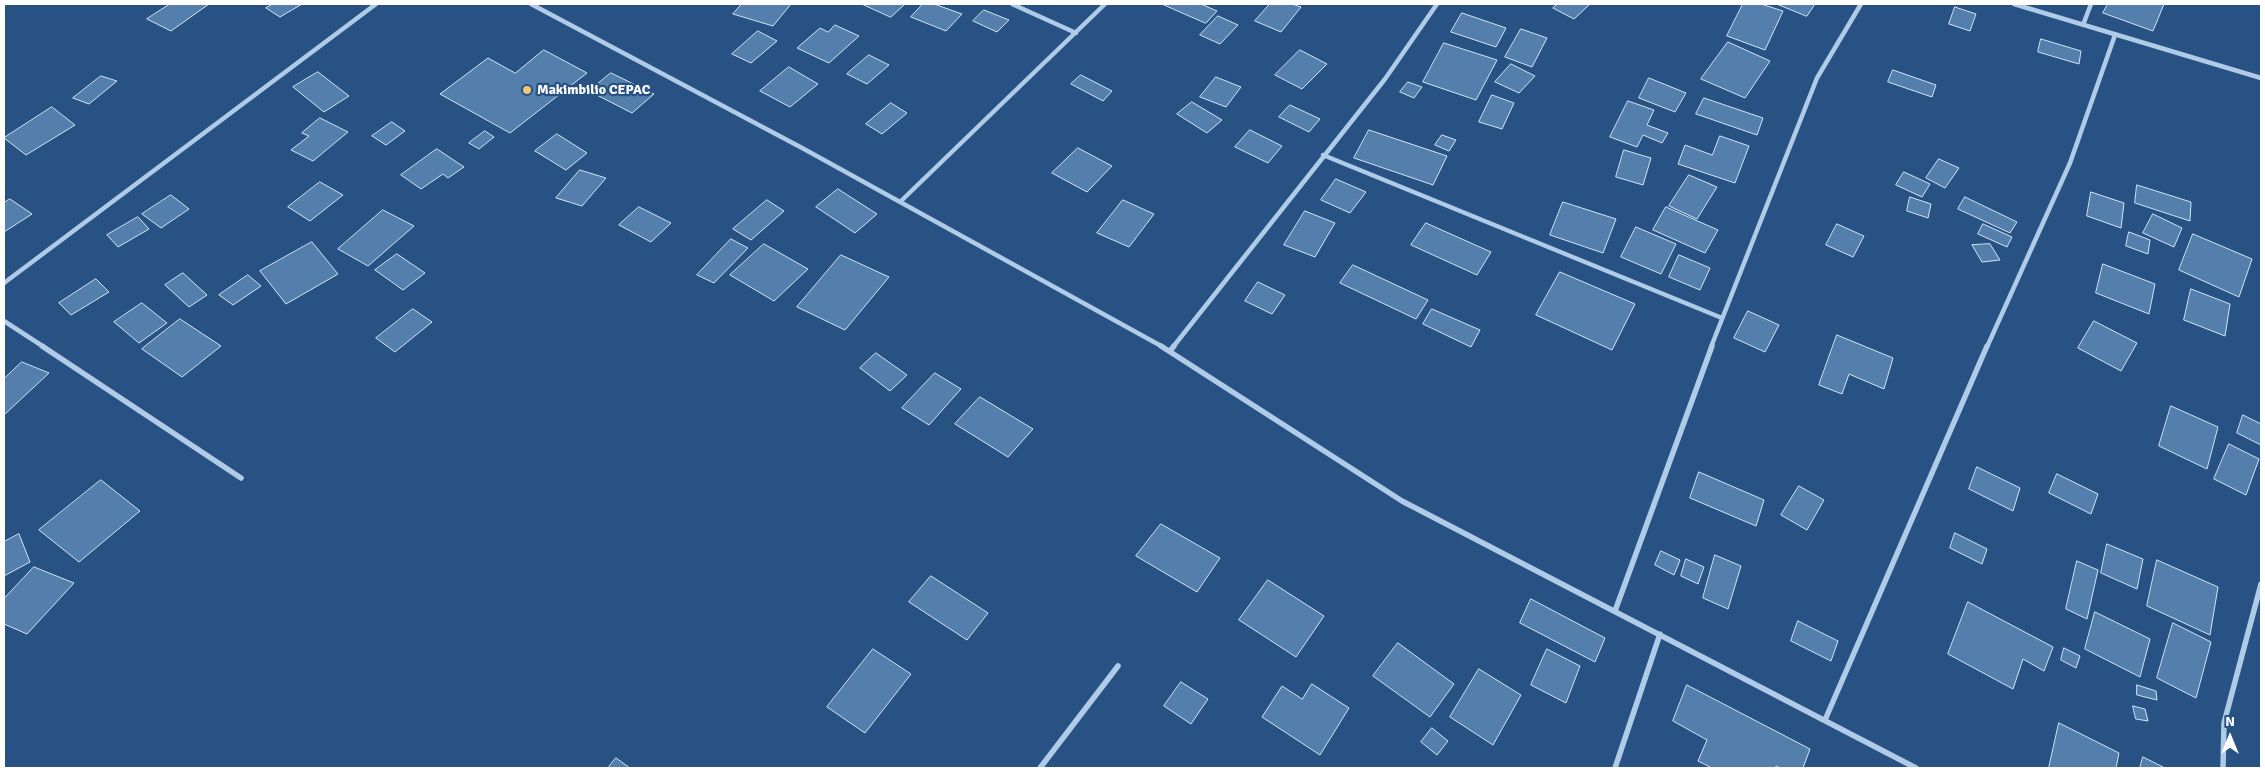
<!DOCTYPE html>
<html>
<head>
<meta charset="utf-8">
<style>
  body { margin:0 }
  #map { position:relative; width:2265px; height:772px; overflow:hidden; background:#275283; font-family:Signika,sans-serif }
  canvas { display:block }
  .frame { position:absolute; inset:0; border:5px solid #fff; pointer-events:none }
  .north { position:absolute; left:2205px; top:712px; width:50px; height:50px; -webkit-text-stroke:4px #275283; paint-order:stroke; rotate:0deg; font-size:14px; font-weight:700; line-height:20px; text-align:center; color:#fff }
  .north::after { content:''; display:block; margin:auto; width:18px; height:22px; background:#fff; clip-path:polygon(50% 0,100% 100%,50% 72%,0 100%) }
</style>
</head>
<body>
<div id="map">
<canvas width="2265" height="772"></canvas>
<div class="frame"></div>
<div class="north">N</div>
</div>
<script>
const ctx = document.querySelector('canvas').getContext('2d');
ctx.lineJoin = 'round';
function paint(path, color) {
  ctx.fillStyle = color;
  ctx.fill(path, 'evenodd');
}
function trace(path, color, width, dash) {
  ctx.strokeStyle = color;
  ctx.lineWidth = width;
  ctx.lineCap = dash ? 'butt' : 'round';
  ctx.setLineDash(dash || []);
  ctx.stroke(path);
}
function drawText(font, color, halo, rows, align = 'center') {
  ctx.font = font + ' Signika,sans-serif';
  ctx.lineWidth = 4.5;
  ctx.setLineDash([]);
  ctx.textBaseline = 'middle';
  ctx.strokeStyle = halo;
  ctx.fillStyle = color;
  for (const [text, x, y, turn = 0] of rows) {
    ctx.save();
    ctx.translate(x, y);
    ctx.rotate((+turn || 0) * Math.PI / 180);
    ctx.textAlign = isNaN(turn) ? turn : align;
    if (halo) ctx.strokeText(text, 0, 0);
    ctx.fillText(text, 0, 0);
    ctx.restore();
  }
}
const building = new Path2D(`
  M170,4H209L171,31L147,19Z
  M273,4H302L280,17L266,8Z
  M742,4H791L773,26L733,14Z
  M862,4H905L891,17Z
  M923,4H934L962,14L946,31L911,17Z
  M1162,4H1201L1217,11L1206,23Z
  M1270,4H1292L1301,7L1281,32L1255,21Z
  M1558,4H1590L1574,19L1553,8Z
  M1743,4H1761L1783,11L1765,50L1727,36Z
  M1777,4H1815L1807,16Z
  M2108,4H2164L2153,31L2103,13Z
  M1955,7L1976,14L1970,31L1949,24Z
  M984,10L1009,20L997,32L973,21Z
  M1462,13L1506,28L1496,47L1451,32Z
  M1218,16L1238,25L1220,44L1200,35Z
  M835,25L859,36L829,63L797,48L820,28L828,32Z
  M1521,29L1547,38L1532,67L1505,57Z
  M758,31L777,41L751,63L732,54Z
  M2041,39L2081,51L2079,64L2038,52Z
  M1728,42L1770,61L1745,98L1701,79Z
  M1444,43L1497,60L1476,100L1423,82Z
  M544,50L587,73L510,133L440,94L488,58L515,73Z
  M1300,50L1327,64L1302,89L1275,75Z
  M869,55L889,65L867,84L847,74Z
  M1511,64L1535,76L1519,93L1495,82Z
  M789,67L818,84L790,107L760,91Z
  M1893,70L1936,85L1932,97L1888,82Z
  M318,72L349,96L324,112L293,87Z
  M611,73L654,94L632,113L589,91Z
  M1081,75L1112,91L1103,101L1071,84Z
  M101,76L117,81L89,104L73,98Z
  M1216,77L1241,87L1226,107L1200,97Z
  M1649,78L1686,93L1675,112L1639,98Z
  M1408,82L1422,87L1414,98L1400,92Z
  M1492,95L1514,103L1502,129L1479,122Z
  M1704,98L1763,118L1757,135L1696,114Z
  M1628,101L1654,110L1647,125L1668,133L1662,143L1643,135L1637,147L1610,137Z
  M1192,102L1222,120L1207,133L1177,114Z
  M891,103L907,113L882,134L866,124Z
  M1290,105L1320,119L1309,132L1279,117Z
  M52,107L75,125L26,155L4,138Z
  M320,118L348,132L313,161L291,150L309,136L302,133Z
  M392,122L405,131L386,145L372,136Z
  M1250,130L1282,146L1268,163L1235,147Z
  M1369,130L1447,156L1433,185L1354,158Z
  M485,131L494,137L479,149L469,143Z
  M557,134L587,153L566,170L535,151Z
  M1442,135L1456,140L1449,151L1435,145Z
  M1720,136L1749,146L1735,183L1678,164L1685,145L1712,155Z
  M1078,148L1112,166L1087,192L1052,173Z
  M437,149L464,167L448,178L443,174L421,189L401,175Z
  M1624,150L1651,158L1643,185L1616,177Z
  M1939,159L1959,168L1945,188L1926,178Z
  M580,170L606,178L582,206L556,198Z
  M1904,172L1930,184L1922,197L1896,185Z
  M1689,175L1717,187L1697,219L1669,206Z
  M1336,179L1366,192L1350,213L1321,200Z
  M320,182L343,195L310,221L288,207Z
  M2137,185L2191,202L2190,221L2135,203Z
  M838,189L877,214L855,233L816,207Z
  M2091,192L2124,203L2121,228L2087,216Z
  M171,195L189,209L161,228L142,214Z
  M1910,197L1931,204L1928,218L1907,211Z
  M1965,197L2017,222L2010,233L1958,209Z
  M10,199L32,214L4,232V203Z
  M767,200L784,211L751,240L733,229Z
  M1123,200L1154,214L1129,247L1097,233Z
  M1563,202L1616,219L1603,253L1550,235Z
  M639,207L671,223L651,242L619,225Z
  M1666,207L1718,230L1705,253L1653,230Z
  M383,210L414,226L368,266L338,249Z
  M1305,211L1335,223L1315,257L1284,245Z
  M2153,214L2182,228L2174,247L2143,233Z
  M138,217L149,229L118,247L107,235Z
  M1426,223L1491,252L1477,275L1411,245Z
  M1837,224L1864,236L1853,257L1826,245Z
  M1983,224L2012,237L2007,247L1978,234Z
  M1636,227L1676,244L1661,274L1621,257Z
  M2129,232L2150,240L2148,254L2126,246Z
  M2193,234L2252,259L2239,297L2179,270Z
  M731,239L748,248L714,283L697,275Z
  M312,242L338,274L286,304L260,271Z
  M764,244L808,269L774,301L730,275Z
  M1990,244L2000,260L1982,262L1972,245Z
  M397,254L425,273L403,290L375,270Z
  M841,255L889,277L845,330L797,307Z
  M1679,255L1710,268L1700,290L1669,277Z
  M2103,264L2155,284L2149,314L2096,293Z
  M1353,265L1428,300L1416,319L1340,283Z
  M1560,272L1635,304L1612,350L1536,315Z
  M183,273L207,295L189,307L165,285Z
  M248,275L261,286L233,305L219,295Z
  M96,279L109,292L71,315L59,303Z
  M1258,282L1285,295L1272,314L1245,301Z
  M2191,289L2230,304L2225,336L2184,320Z
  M142,303L167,323L139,343L114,322Z
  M413,309L432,322L395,352L376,338Z
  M1432,309L1480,330L1471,347L1423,324Z
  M1748,311L1779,325L1765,352L1734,338Z
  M180,319L221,346L182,377L142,349Z
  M2094,321L2137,343L2121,371L2078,348Z
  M1837,335L1893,358L1884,389L1849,374L1842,394L1819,385Z
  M876,353L907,375L890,391L860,368Z
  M22,362L49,373L4,415V379Z
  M935,373L961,389L929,425L902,408Z
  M980,397L1033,429L1008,457L955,424Z
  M2171,406L2218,427L2207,469L2159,446Z
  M2243,415L2261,424V445L2237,433Z
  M2229,444L2259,459L2246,495L2214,479Z
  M1977,467L2020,488L2013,511L1969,489Z
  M1699,472L1764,500L1756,526L1690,498Z
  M2057,474L2098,494L2091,514L2049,493Z
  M101,480L140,511L79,562L39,530Z
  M1799,486L1824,500L1807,530L1781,515Z
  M1161,524L1220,558L1197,592L1136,556Z
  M1955,533L1987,549L1982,564L1950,548Z
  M19,534L30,562L4,576V542Z
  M2107,544L2143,559L2137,589L2101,573Z
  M1661,551L1680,560L1674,575L1655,565Z
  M1715,555L1741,566L1728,609L1703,598Z
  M1686,559L1704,567L1698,584L1681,576Z
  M2157,560L2218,587L2210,635L2147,606Z
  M2077,561L2098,570L2087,619L2066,609Z
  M34,567L74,583L27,634L4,624V599Z
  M931,576L988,613L967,640L909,602Z
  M1268,580L1324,616L1296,657L1239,620Z
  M1531,599L1605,638L1595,662L1520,623Z
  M1968,602L2053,647L2044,671L2023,659L2013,689L1948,654Z
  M2095,612L2150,639L2140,677L2085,649Z
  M1798,621L1838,641L1831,661L1791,641Z
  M2173,623L2211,642L2196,698L2157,678Z
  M1398,643L1454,684L1430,717L1373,676Z
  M2064,648L2080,656L2076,668L2061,660Z
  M873,649L911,674L865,733L827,707Z
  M1547,649L1580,666L1566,703L1531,685Z
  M1479,669L1521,695L1493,745L1450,717Z
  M1181,682L1208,699L1191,724L1164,706Z
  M1312,684L1349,708L1320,755L1262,717L1282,686L1302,699Z
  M1687,685L1810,749L1803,768H1780L1776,766L1775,768H1712L1698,761L1707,740L1673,721Z
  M2137,685L2156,691L2157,700L2137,695Z
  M2133,706L2145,709L2148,721L2136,719Z
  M2059,723L2119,753L2116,768H2049Z
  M1432,728L1448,741L1437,755L1421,742Z
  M2143,757L2165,768H2140Z
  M616,758L630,768H608Z`);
paint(building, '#547fac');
trace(building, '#d3e4f5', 1);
trace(new Path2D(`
  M531,4L804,149L1163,347
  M1012,4L1076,33
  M2014,4L2261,78
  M2083,25L2091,4
  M1323,155L1722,318
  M900,202L1105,4
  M4,283L376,4
  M4,321L44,347
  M1173,347L1385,79L1437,4
  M1711,347L1817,78L1861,4
  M1987,347L2070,163L2115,35`), '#b0cbe7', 4.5);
trace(new Path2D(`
  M42,346L241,478
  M1161,346L1402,501L1916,768
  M1170,351L1174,346
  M1615,611L1712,346
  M1825,720L1987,346
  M1040,768L1118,666
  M1615,768L1660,634
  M2223,768L2224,723L2261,584`), '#b0cbe7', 5.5);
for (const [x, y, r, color] of [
  [527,90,5,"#efc876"]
]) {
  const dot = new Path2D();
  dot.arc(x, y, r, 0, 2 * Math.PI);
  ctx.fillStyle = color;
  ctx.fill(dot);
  trace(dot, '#275283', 2);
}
drawText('bold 14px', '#fff', '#275283', [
  ["Makimbilio CEPAC",537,90]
], 'left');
</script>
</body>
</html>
